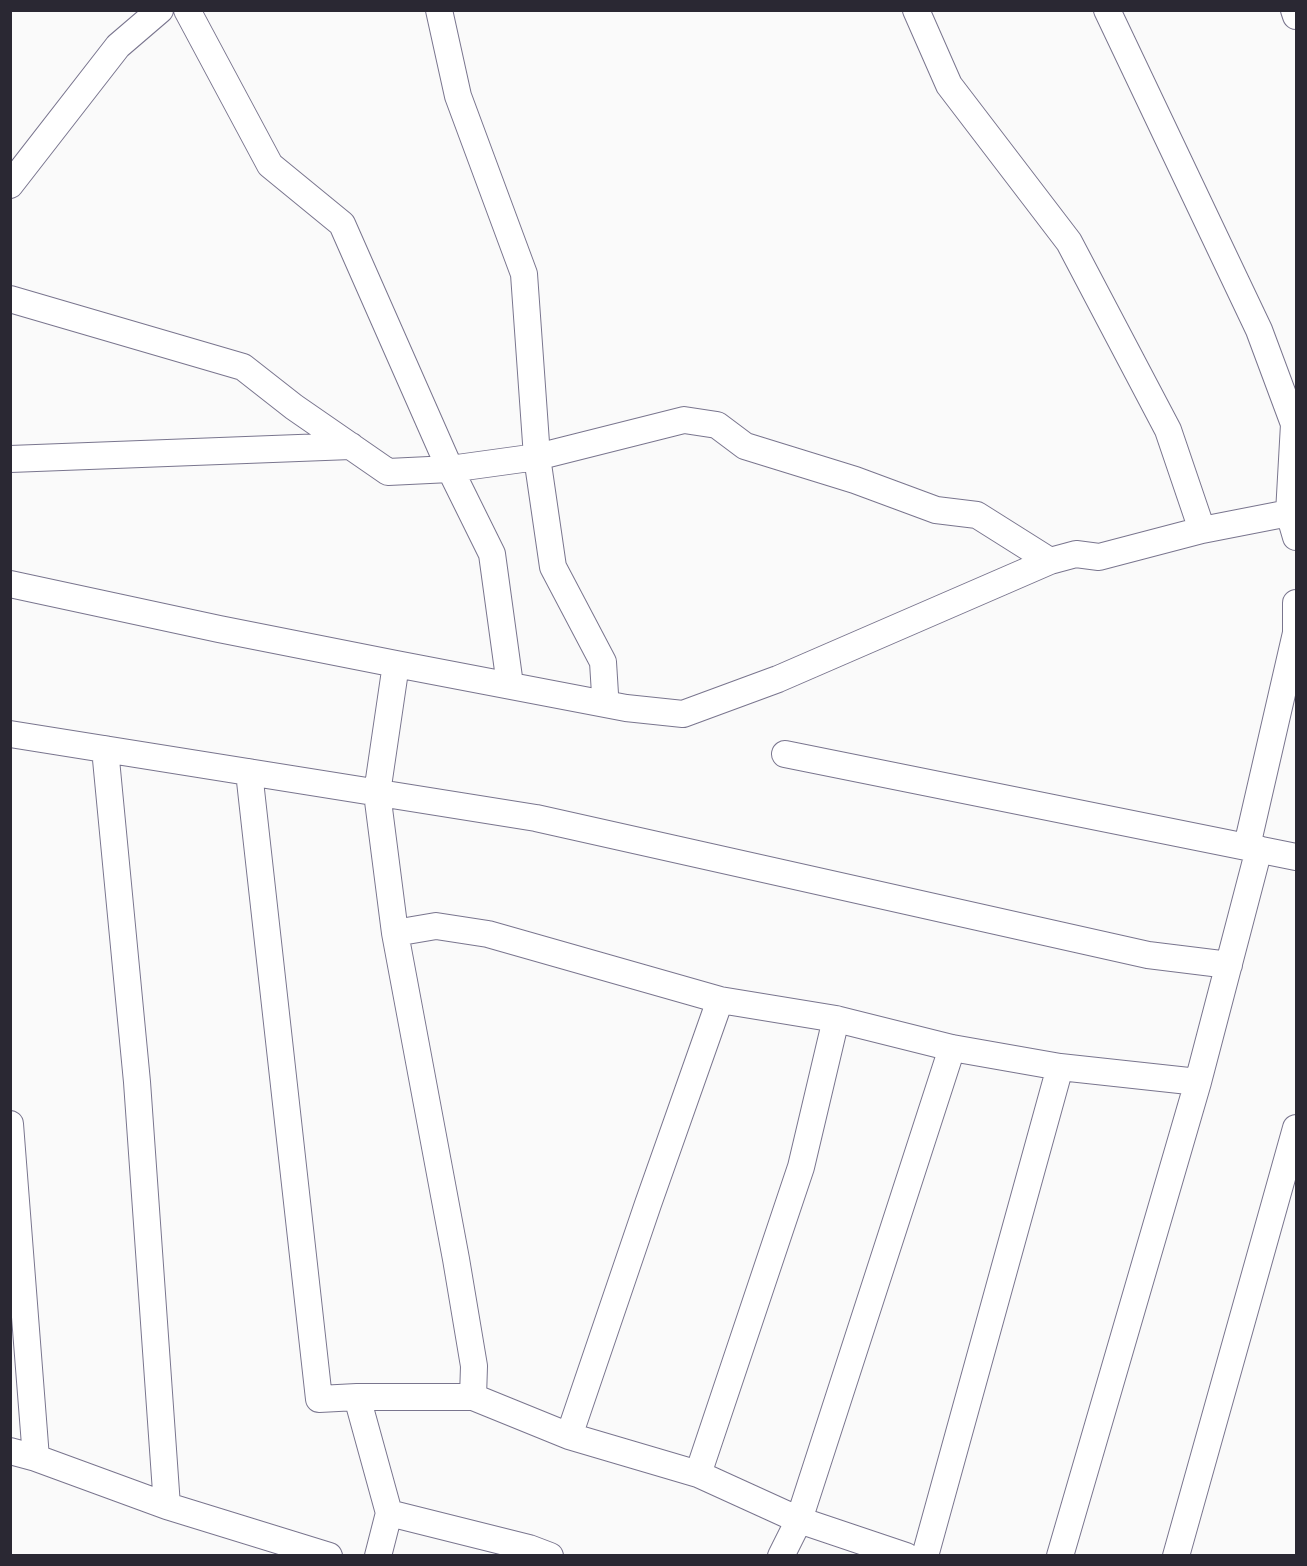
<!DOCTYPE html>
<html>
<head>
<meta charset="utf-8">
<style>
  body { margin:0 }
  #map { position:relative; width:1307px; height:1566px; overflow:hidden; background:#fafafa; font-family:"Zilla Slab",serif }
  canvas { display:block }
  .frame { position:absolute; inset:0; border:12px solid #2a2833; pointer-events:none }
</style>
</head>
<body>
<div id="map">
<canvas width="1307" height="1566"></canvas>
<div class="frame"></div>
</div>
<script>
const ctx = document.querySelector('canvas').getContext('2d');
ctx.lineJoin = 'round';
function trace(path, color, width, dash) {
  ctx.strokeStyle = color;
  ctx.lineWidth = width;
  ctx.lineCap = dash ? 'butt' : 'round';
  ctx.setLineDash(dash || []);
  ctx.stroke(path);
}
const minor = new Path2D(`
  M187,10L270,165L342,224L450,469L492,554L510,685
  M439,10L458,96L524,274L537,457L553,567L603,662L605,694
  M916,10L949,85L1069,242L1168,430L1202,530
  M1107,10L1259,330L1294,424L1289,513L1296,537
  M1294,10L1296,16
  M10,185L118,46L160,10
  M10,299L243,367L294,407L388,472L450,469L537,457L684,420L717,425L745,446L855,480L936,510L977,515L1050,561
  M10,459L351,446
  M10,584L219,629L396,664L626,708L683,714L778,679L1050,561L1076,554L1099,557L1202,530L1289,513
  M396,664L377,793L395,933L456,1259L474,1366L473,1397
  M10,734L536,818L1148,955L1229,965
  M105,749L137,1082L167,1506
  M785,754L1296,857
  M249,772L319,1399L357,1397
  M1247,846L1296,633V603
  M395,933L436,926L488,934L720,1000L836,1019L952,1048L1060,1067
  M10,1124L36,1458
  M569,1436L648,1204L720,1000
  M10,1451L36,1458L167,1506L329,1556
  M698,1474L801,1167L836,1019
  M389,1513L529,1548L550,1556
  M378,1556L389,1513L357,1397H473L569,1436L698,1474L799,1520L906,1556
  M781,1556L799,1520L952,1048
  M925,1556L1060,1067L1198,1082
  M1060,1556L1198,1082L1259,849
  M1176,1556L1296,1128`);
trace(minor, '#79758e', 28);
trace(minor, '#fff', 26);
</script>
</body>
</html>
